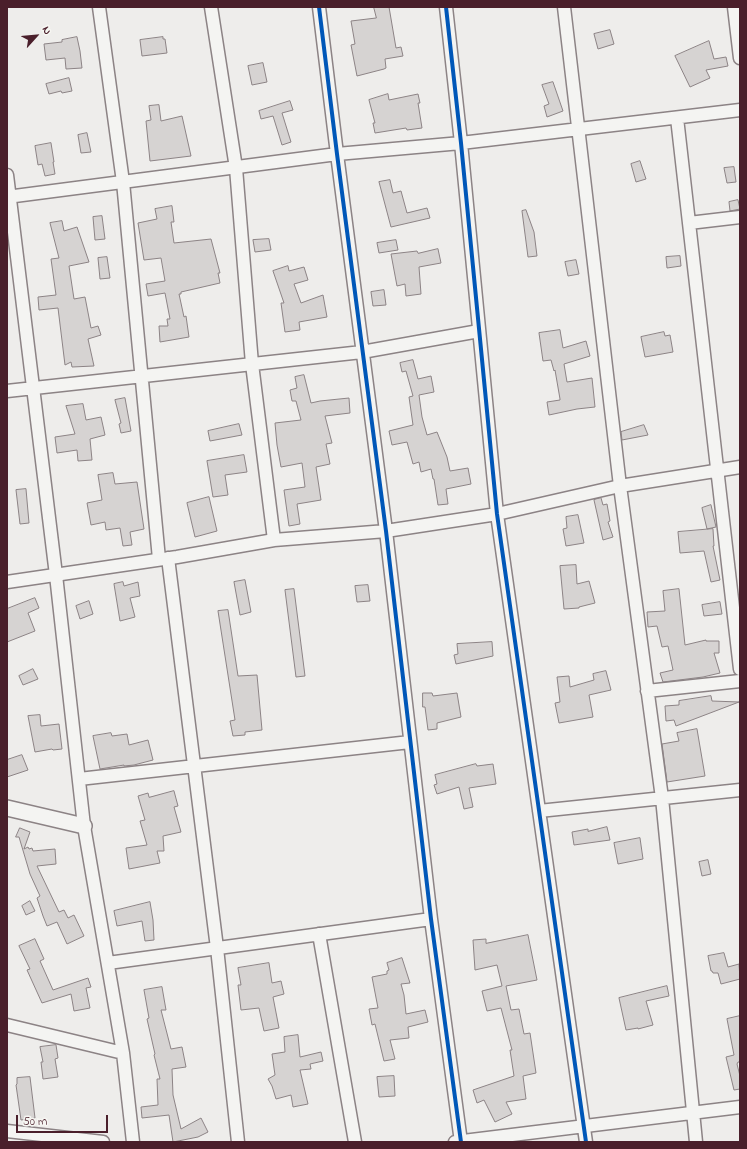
<!DOCTYPE html>
<html>
<head>
<meta charset="utf-8">
<style>
  body { margin:0 }
  #map { position:relative; width:747px; height:1149px; overflow:hidden; background:#eeedeb; font-family:"Indie Flower",sans-serif }
  canvas { display:block }
  .frame { position:absolute; inset:0; border:8px solid #4a1f2b; pointer-events:none }
  .north { position:absolute; left:16px; top:16px; width:40px; height:40px; -webkit-text-stroke:3px #f6f6f2; paint-order:stroke; rotate:63deg; font-size:11px; font-weight:700; line-height:16px; text-align:center; color:#4a1f2b }
  .north::after { content:''; display:block; margin:auto; width:14px; height:18px; background:#4a1f2b; clip-path:polygon(50% 0,100% 100%,50% 72%,0 100%) }
  .scale { position:absolute; left:16px; top:1115px; width:92px; height:18px; box-sizing:border-box; border:2px solid #4a1f2b; border-top:0; padding-left:5px; font-size:12px; line-height:14px; white-space:nowrap; color:#4a1f2b; -webkit-text-stroke:3px #f6f6f2; paint-order:stroke }
</style>
</head>
<body>
<div id="map">
<canvas width="747" height="1149"></canvas>
<div class="frame"></div>
<div class="north">N</div>
<div class="scale">50 m</div>
</div>
<script>
const ctx = document.querySelector('canvas').getContext('2d');
ctx.lineJoin = 'round';
function paint(path, color) {
  ctx.fillStyle = color;
  ctx.fill(path, 'evenodd');
}
function trace(path, color, width, dash) {
  ctx.strokeStyle = color;
  ctx.lineWidth = width;
  ctx.lineCap = dash ? 'butt' : 'round';
  ctx.setLineDash(dash || []);
  ctx.stroke(path);
}
const building = new Path2D(`
  M374,7H389L396,48L401,47L403,56L385,59L386,68L384,69L357,76L351,45L355,44L351,21L376,18Z
  M610,30L614,44L598,49L594,34Z
  M77,37L80,51L82,68L66,69L65,58L46,60L44,44L62,42V40Z
  M163,37V39H165L167,53L142,56L140,40Z
  M709,41L714,59L726,57L728,66L706,70L710,78L690,87L675,56Z
  M263,63L267,82L252,85L248,66Z
  M69,78L72,91L62,93L61,91L49,94L46,84Z
  M553,82L563,111L547,117L544,106L549,104L542,85Z
  M388,94L389,100L418,94L420,103H418L422,128L407,130L406,128L375,133L373,123H375L369,100Z
  M290,101L293,110L282,113L291,142L282,145L273,116L261,119L259,111Z
  M159,105L161,121L182,116L191,156L150,161L146,121L151,120L149,106Z
  M87,133L91,152L81,153L78,135Z
  M51,143L54,162H53L55,174L45,176L42,164L38,165L35,146Z
  M640,161L646,179L636,182L631,164Z
  M734,167L736,182L727,183L724,168Z
  M390,180L393,193L401,191L407,213L427,208L430,218L391,227L379,182Z
  M738,200L740,209L730,211L729,202Z
  M172,206L174,222H171L174,243L211,239L220,273H218L220,283L181,292V294H179L184,317L186,316L189,337L160,342L159,326H168L167,319H170L165,293L148,296L146,284L165,281L161,258L144,260L138,223L157,219L155,209Z
  M526,210L534,232L537,256L528,257L522,211Z
  M102,216L105,239L95,240L93,217Z
  M62,221L64,231L77,227L89,262L69,266L74,299L85,297L91,328L98,326L101,335L88,339L94,366L72,367L71,362L65,365L58,308L39,310L38,297L56,295L51,259L59,258L50,223Z
  M269,239L271,250L255,252L253,240Z
  M396,240L398,250L379,253L377,243Z
  M438,249L441,263L419,267L421,294L406,296L405,284L397,286L391,254L417,251L418,253Z
  M680,256L681,266L667,268L666,257Z
  M107,257L110,278L100,279L98,258Z
  M576,260L579,274L568,276L565,262Z
  M288,266L289,271L304,267L308,280L294,284L301,303L323,295L327,317L299,322L300,330L285,332L281,303H284L273,271Z
  M384,290L386,305L373,306L371,292Z
  M560,330L563,348L586,341L590,356L564,364L567,382L592,378L595,407L577,409L549,415L547,402L560,400V399L555,370L554,371L551,360L543,361L539,333Z
  M664,332L665,336L670,335L673,352L645,357L641,337Z
  M413,360L418,379L431,376L434,392L419,395L422,417L427,435L437,432L447,457L450,471L468,468L471,484L446,489L448,504L438,505L434,479H433L431,469L421,472L419,462L413,464L407,442L392,445L389,431L413,425L409,397L413,396L406,371L402,372L400,363Z
  M304,375L311,403L320,401L349,398L350,413L325,416L332,443L326,444L330,464L316,467L321,500L297,504L300,524L289,526L284,490L305,487L302,463L281,467L277,445L275,423L301,420L296,401H292L290,390L297,388L295,377Z
  M125,398L131,431L121,433L119,424L121,423L115,400Z
  M83,404L86,420L101,417L105,435L90,439L92,460L78,461L77,450L57,453L55,437L75,434L66,406Z
  M239,424L242,435L210,441L208,431Z
  M644,425L648,435L622,440L621,432Z
  M244,455L247,472L225,475L228,495L213,497L207,461Z
  M113,473L115,484L137,482L144,529L130,532L132,545L123,546L120,528L106,530L105,522L91,525L87,503L102,500L98,475Z
  M26,489L29,523L20,524L16,490Z
  M209,497L217,531L195,537L187,503Z
  M601,498L603,505L607,504L610,521L608,522L613,537L603,540L594,500Z
  M711,505L716,527L707,529L702,508Z
  M578,515L584,543L566,546L563,529L567,528L566,517Z
  M713,529L714,546H713L720,580L711,582L704,551L680,553L678,532Z
  M576,565L577,584L589,581L595,603L579,607V608L564,609L560,566Z
  M245,580L251,612L240,615L234,582Z
  M123,582L124,586L138,582L140,596L130,598L135,617L120,621L114,584Z
  M368,585L370,601L357,602L355,586Z
  M294,589L305,676L296,677L285,590Z
  M679,589L685,645L706,640V641H719V653H714L720,673L703,677L663,682L660,673L673,670L668,646L662,647L657,626L648,627L647,612L665,611L663,591Z
  M35,598L39,608L28,613L35,631L7,642V609Z
  M89,601L93,614L80,619L76,606Z
  M720,602L722,614L704,616L702,605Z
  M228,610L238,676L257,675L262,730L245,732V735L233,736L230,721L235,720L218,611Z
  M492,642L493,656L456,664L454,655L458,654L457,644Z
  M33,669L38,679L23,685L19,676Z
  M606,671L611,690L589,695L593,717L559,723L555,703L560,702L557,677L569,676L570,687L594,680L593,674Z
  M423,693H432L433,696L457,693L461,717L437,723V729L428,730L425,707H423Z
  M711,696L712,701L739,702L676,726L674,720L666,721L665,706L679,705V701Z
  M40,715L41,726L59,724L62,749L53,750L52,749L35,752L28,716Z
  M697,729L705,776L667,782L662,744L679,741L677,733Z
  M111,733L112,736L127,734L129,745L148,740L153,760L134,765L124,766V765L100,769L93,736Z
  M22,755L28,770L7,777V760Z
  M476,764L477,766L493,764L496,784L469,788L473,807L464,809L459,787L437,794L434,785L437,784L435,775Z
  M174,791L178,806L174,807L181,832L163,836L164,851H157L160,863L129,869L126,848L147,845L140,821L145,820L138,796L148,793L149,797Z
  M607,827L610,840L574,845L572,832L588,829V831Z
  M20,828L30,832L24,849L28,847L29,849L32,848L33,851L55,849L56,864L37,866L59,912L64,910L68,918L74,915L84,936L67,944L57,922L47,926L43,916L37,898L40,896L30,874L19,837H16Z
  M640,838L643,859L618,864L614,843Z
  M708,860L711,874L702,876L699,862Z
  M30,901L35,911L26,915L22,906Z
  M150,902L153,920L154,940L145,941L142,921L117,926L114,911Z
  M528,935L537,980L506,986L511,1010L519,1009L524,1034L530,1033L536,1073L523,1076L526,1099L506,1102L512,1114L495,1122L484,1100L477,1103L473,1090L514,1076L510,1050H512L501,1008L487,1011L482,991L502,986L497,965L475,970L473,940L486,939V943Z
  M35,939L44,959L40,961L53,990L88,978L91,987L86,988L90,1008L74,1011L71,994L42,1003L27,970L30,969L19,946Z
  M724,953L728,967L739,964L740,979L721,984L718,973H713L712,971H711L708,956Z
  M402,958L410,983L401,984L404,995L406,1014L425,1010L428,1022L408,1027L409,1038L390,1040L395,1059L384,1061L375,1024L372,1025L369,1009L378,1008L372,977L387,974V971L389,970L387,963Z
  M269,963L272,983L281,981L284,994L273,997L279,1028L264,1031L259,1008L241,1010L238,985H241L238,968Z
  M667,986L669,996L646,1001L653,1025L638,1029V1028L626,1030L619,998Z
  M162,987L166,1010H161L171,1049L182,1047L186,1067L172,1069L173,1095L181,1129L201,1118L208,1132L198,1137L173,1142L169,1115L142,1118L141,1107L158,1105L157,1079H160L154,1055L155,1054L147,1019L149,1018L144,990Z
  M740,1016V1062H738L737,1064L740,1076V1089L734,1090L726,1057L734,1055L727,1019Z
  M298,1035L300,1057L321,1052L323,1061L310,1064L311,1069L300,1070L308,1104L293,1107L291,1095L276,1099L272,1086L268,1079L275,1075L272,1054L285,1052L284,1037Z
  M56,1045L58,1058L55,1059L58,1077L43,1079L41,1062H43L40,1047Z
  M394,1076L395,1096L379,1097L377,1077Z
  M30,1077L35,1118L21,1120L16,1085L17,1084V1078Z`);
paint(building, '#d6d3d2');
trace(building, '#8c8385', 1);
const minor = new Path2D(`
  M99,7L123,182L159,559
  M211,7L236,168L252,364L274,540
  M319,7L337,154L386,531L431,919L461,1142
  M446,7L461,143L497,514L586,1142
  M564,7L620,486L662,798L696,1142
  M734,7L740,58
  M677,118L740,669
  M7,175L56,575L84,826L123,1053L133,1142
  M7,197L337,154L461,143L740,110
  M689,223L740,217
  M7,391L362,352L479,331
  M168,558L217,948L238,1142
  M7,582L177,557L274,540L386,531L497,514L620,486L740,467
  M647,691L740,681
  M79,779L410,742
  M539,811L740,790
  M319,934L355,1142
  M108,963L431,919
  M7,1025L123,1053
  M7,1131L103,1142
  M455,1142L740,1107`);
const tertiary = new Path2D(`
  M7,808L84,826`);
trace(minor, '#8c8385', 15);
trace(tertiary, '#8c8385', 18);
trace(minor, '#f4f4f2', 12);
trace(tertiary, '#f4f4f2', 15);
trace(new Path2D(`
  M319,7L337,154L386,531L431,919L461,1142
  M446,7L461,143L497,514L586,1142`), '#0057b8', 4);
</script>
</body>
</html>
